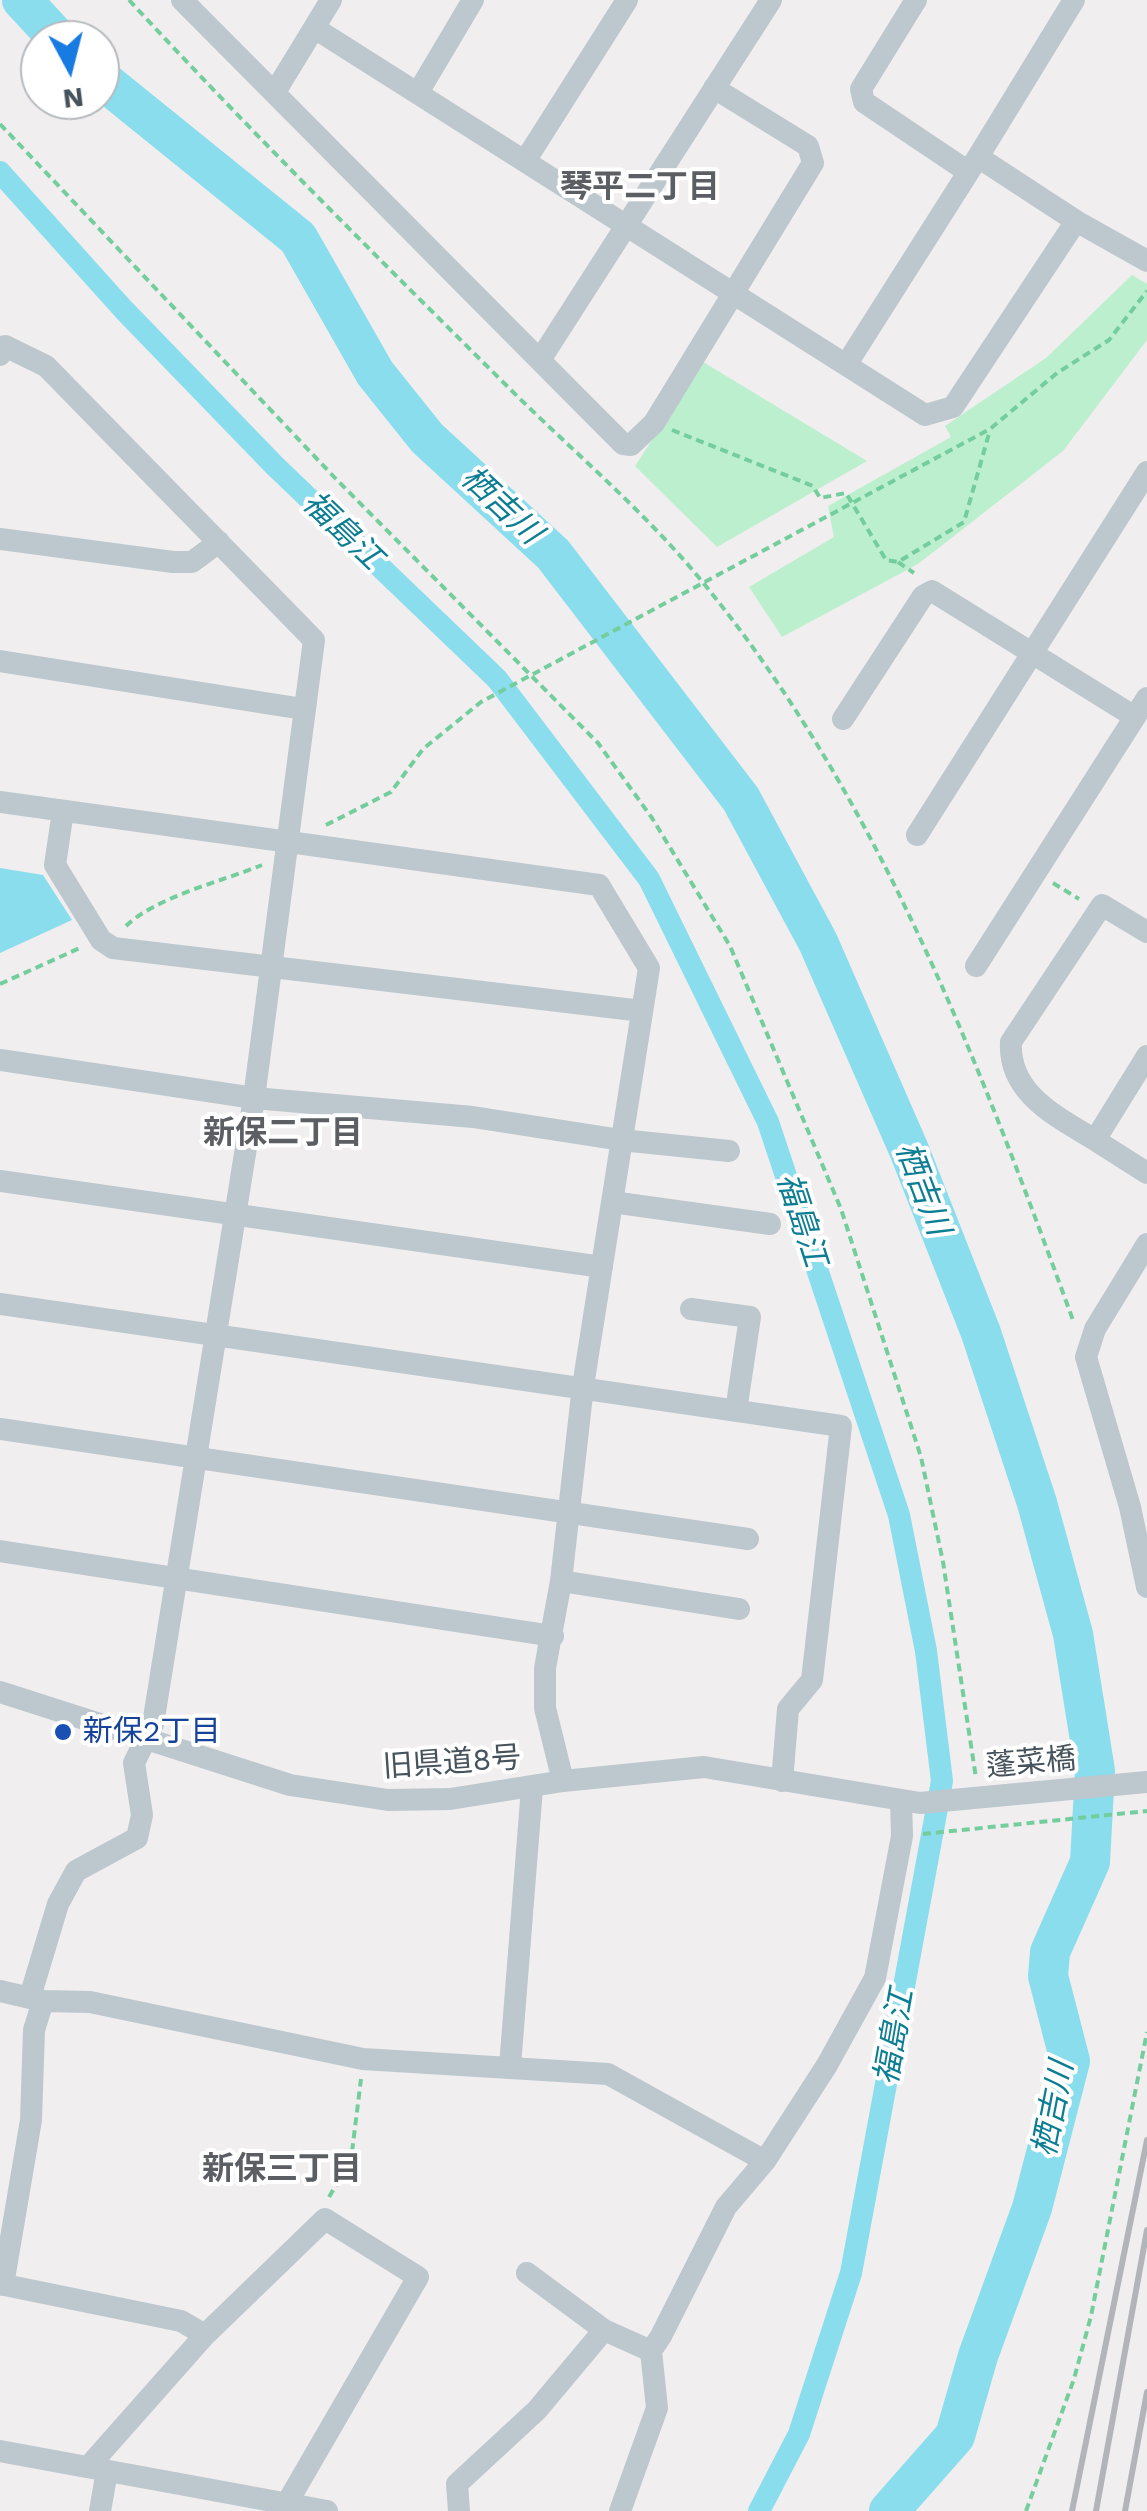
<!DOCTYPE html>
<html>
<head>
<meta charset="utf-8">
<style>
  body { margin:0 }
  #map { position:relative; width:1147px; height:2511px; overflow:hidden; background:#f1eeef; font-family:"Work Sans",sans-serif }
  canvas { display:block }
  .north { position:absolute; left:20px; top:20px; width:100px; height:100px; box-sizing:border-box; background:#fff; border:2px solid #b5babe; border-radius:50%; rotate:173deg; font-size:28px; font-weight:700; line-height:40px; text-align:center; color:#46535c }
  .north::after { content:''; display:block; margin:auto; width:35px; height:45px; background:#187be2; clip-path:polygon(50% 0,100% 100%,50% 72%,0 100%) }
</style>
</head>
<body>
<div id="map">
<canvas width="1147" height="2511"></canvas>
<div class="north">N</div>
</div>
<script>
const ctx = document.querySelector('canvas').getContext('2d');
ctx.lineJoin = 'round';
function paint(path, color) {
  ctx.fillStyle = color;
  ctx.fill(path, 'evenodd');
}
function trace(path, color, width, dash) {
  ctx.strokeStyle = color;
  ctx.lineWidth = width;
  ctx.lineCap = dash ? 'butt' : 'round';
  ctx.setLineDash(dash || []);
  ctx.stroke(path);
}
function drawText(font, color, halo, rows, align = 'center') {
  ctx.font = font + ' "Work Sans","Noto Sans JP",sans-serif';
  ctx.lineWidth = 8;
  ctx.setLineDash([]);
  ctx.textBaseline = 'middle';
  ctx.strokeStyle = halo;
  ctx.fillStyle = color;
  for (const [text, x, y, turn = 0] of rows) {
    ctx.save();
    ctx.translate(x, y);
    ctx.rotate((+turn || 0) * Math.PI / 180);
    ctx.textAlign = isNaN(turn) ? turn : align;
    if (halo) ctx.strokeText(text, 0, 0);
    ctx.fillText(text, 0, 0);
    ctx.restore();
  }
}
paint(new Path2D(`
  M1132,275L1147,284V340L1063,451L918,564L782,637L749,587L834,537L828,506L951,437L945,426L1046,358Z
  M703,362L867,461L717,547L635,466Z`), '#bcefcd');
paint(new Path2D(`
  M0,868L43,875L72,920L0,953Z`), '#89ddec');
trace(new Path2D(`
  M0,172L124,310L274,465L497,679L649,879L768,1122L899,1515L926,1651L942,1781L851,2273L799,2434L759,2511`), '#89ddec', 22);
trace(new Path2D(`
  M22,0L59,40
  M100,78L298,238L375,373L427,438L553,554L741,799L818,942L909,1150L981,1333L1037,1503L1073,1634L1095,1771L1090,1862L1050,1952L1048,1976L1070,2061L1032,2208L978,2356L955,2436L889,2511`), '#89ddec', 40);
trace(new Path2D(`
  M129,0C251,132 378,258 506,385C572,451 646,512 705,585C880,800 980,1065 1074,1323
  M0,124L336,479L598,743L652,818L730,946L841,1209L921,1457L943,1562L976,1778
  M672,430L813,486L820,498L846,493L886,560L898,562L964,522L990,430
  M898,562L914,573
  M326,825L391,792L423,749L481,702L990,429L1057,373L1109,340L1147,291
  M1053,883L1079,899
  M126,926C156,897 220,882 262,865
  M0,984L82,947
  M923,1834L1147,1811
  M329,2197L351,2160L361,2079
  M1026,2511L1074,2379L1091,2316L1147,2032`), '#74cd9d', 4, [8, 5]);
trace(new Path2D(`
  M182,0L623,444L631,445L654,423L813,163L808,146L714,88
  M916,0L861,89L864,102L967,171
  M1074,0L978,157L1076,221L1147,261
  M316,29L925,415L953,407L1076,221
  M419,91L473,0
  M275,92L331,0
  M525,161L627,0
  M0,355L5,346L46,366L314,640L254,1098L153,1724L134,1763L142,1815L137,1838L76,1871L58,1904L30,1997
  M540,360L771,0
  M846,365L978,157
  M0,539L173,562H192L219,542
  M0,661L303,709
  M843,719L923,596L932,591L1135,717
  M0,802L599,885L649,968L583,1386L561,1581L545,1668V1708L563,1781
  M63,811L55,865L101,940L113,948L642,1011
  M917,835L1147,472
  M976,966L1147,698
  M1147,1056L1095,1140L1147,1173
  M0,1060L254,1098L473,1117L621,1140L729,1151
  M1095,1140C1058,1117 1008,1094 1011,1042L1102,905L1147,932
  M0,1181L602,1267
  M612,1202L770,1224
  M1147,1244L1095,1329L1086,1357L1130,1507L1147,1587
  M0,1304L841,1426L812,1680L788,1709L782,1781
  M691,1309L750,1317L736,1411
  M0,1429L748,1539
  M0,1551L553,1636
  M561,1581L739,1609
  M0,1692L290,1785L388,1800L450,1799L563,1781L704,1767L920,1803L1147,1782
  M0,1991L43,2001L90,2002L363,2059L608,2074L765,2161
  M510,2066L532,1788
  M527,2273L604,2330
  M0,2284L181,2321L205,2335
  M3,2285L31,2120L34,2030L43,2001
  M0,2451L327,2511
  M89,2466L205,2335L325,2219L418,2277L287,2503
  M100,2511L107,2471
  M459,2511L457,2484L537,2410L604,2330L651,2351L661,2336L726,2207L765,2161L827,2065L875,1978L902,1836L901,1800
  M620,2511L657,2408L651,2351`), '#bcc7ce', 22);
trace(new Path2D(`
  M1072,2511L1147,2140
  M1096,2511L1147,2230
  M1125,2511L1147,2392`), '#b1b4b9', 6);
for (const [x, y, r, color] of [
  [63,1732,10,"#1a4fb4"]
]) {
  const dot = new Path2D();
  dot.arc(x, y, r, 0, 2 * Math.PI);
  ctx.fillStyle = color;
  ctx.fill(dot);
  trace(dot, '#fff', 4);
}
drawText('30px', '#164399', '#fff', [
  ["新保2丁目",83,1732]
], 'left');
drawText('30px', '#46535c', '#fff', [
  ["旧県道8号",452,1763,-4],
  ["蓬菜橋",1031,1763,-5]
]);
drawText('bold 32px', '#5b5f63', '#fff', [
  ["琴平二丁目",640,188],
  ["新保二丁目",283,1134],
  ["新保三丁目",282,2170]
]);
drawText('italic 32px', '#0c7e93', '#fff', [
  ["栖吉川",501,506,43],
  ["福島江",342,531,44],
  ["栖吉川",922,1189,69],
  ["福島江",801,1220,72],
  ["福島江",895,2037,-80],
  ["栖吉川",1054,2109,-79]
]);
</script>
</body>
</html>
